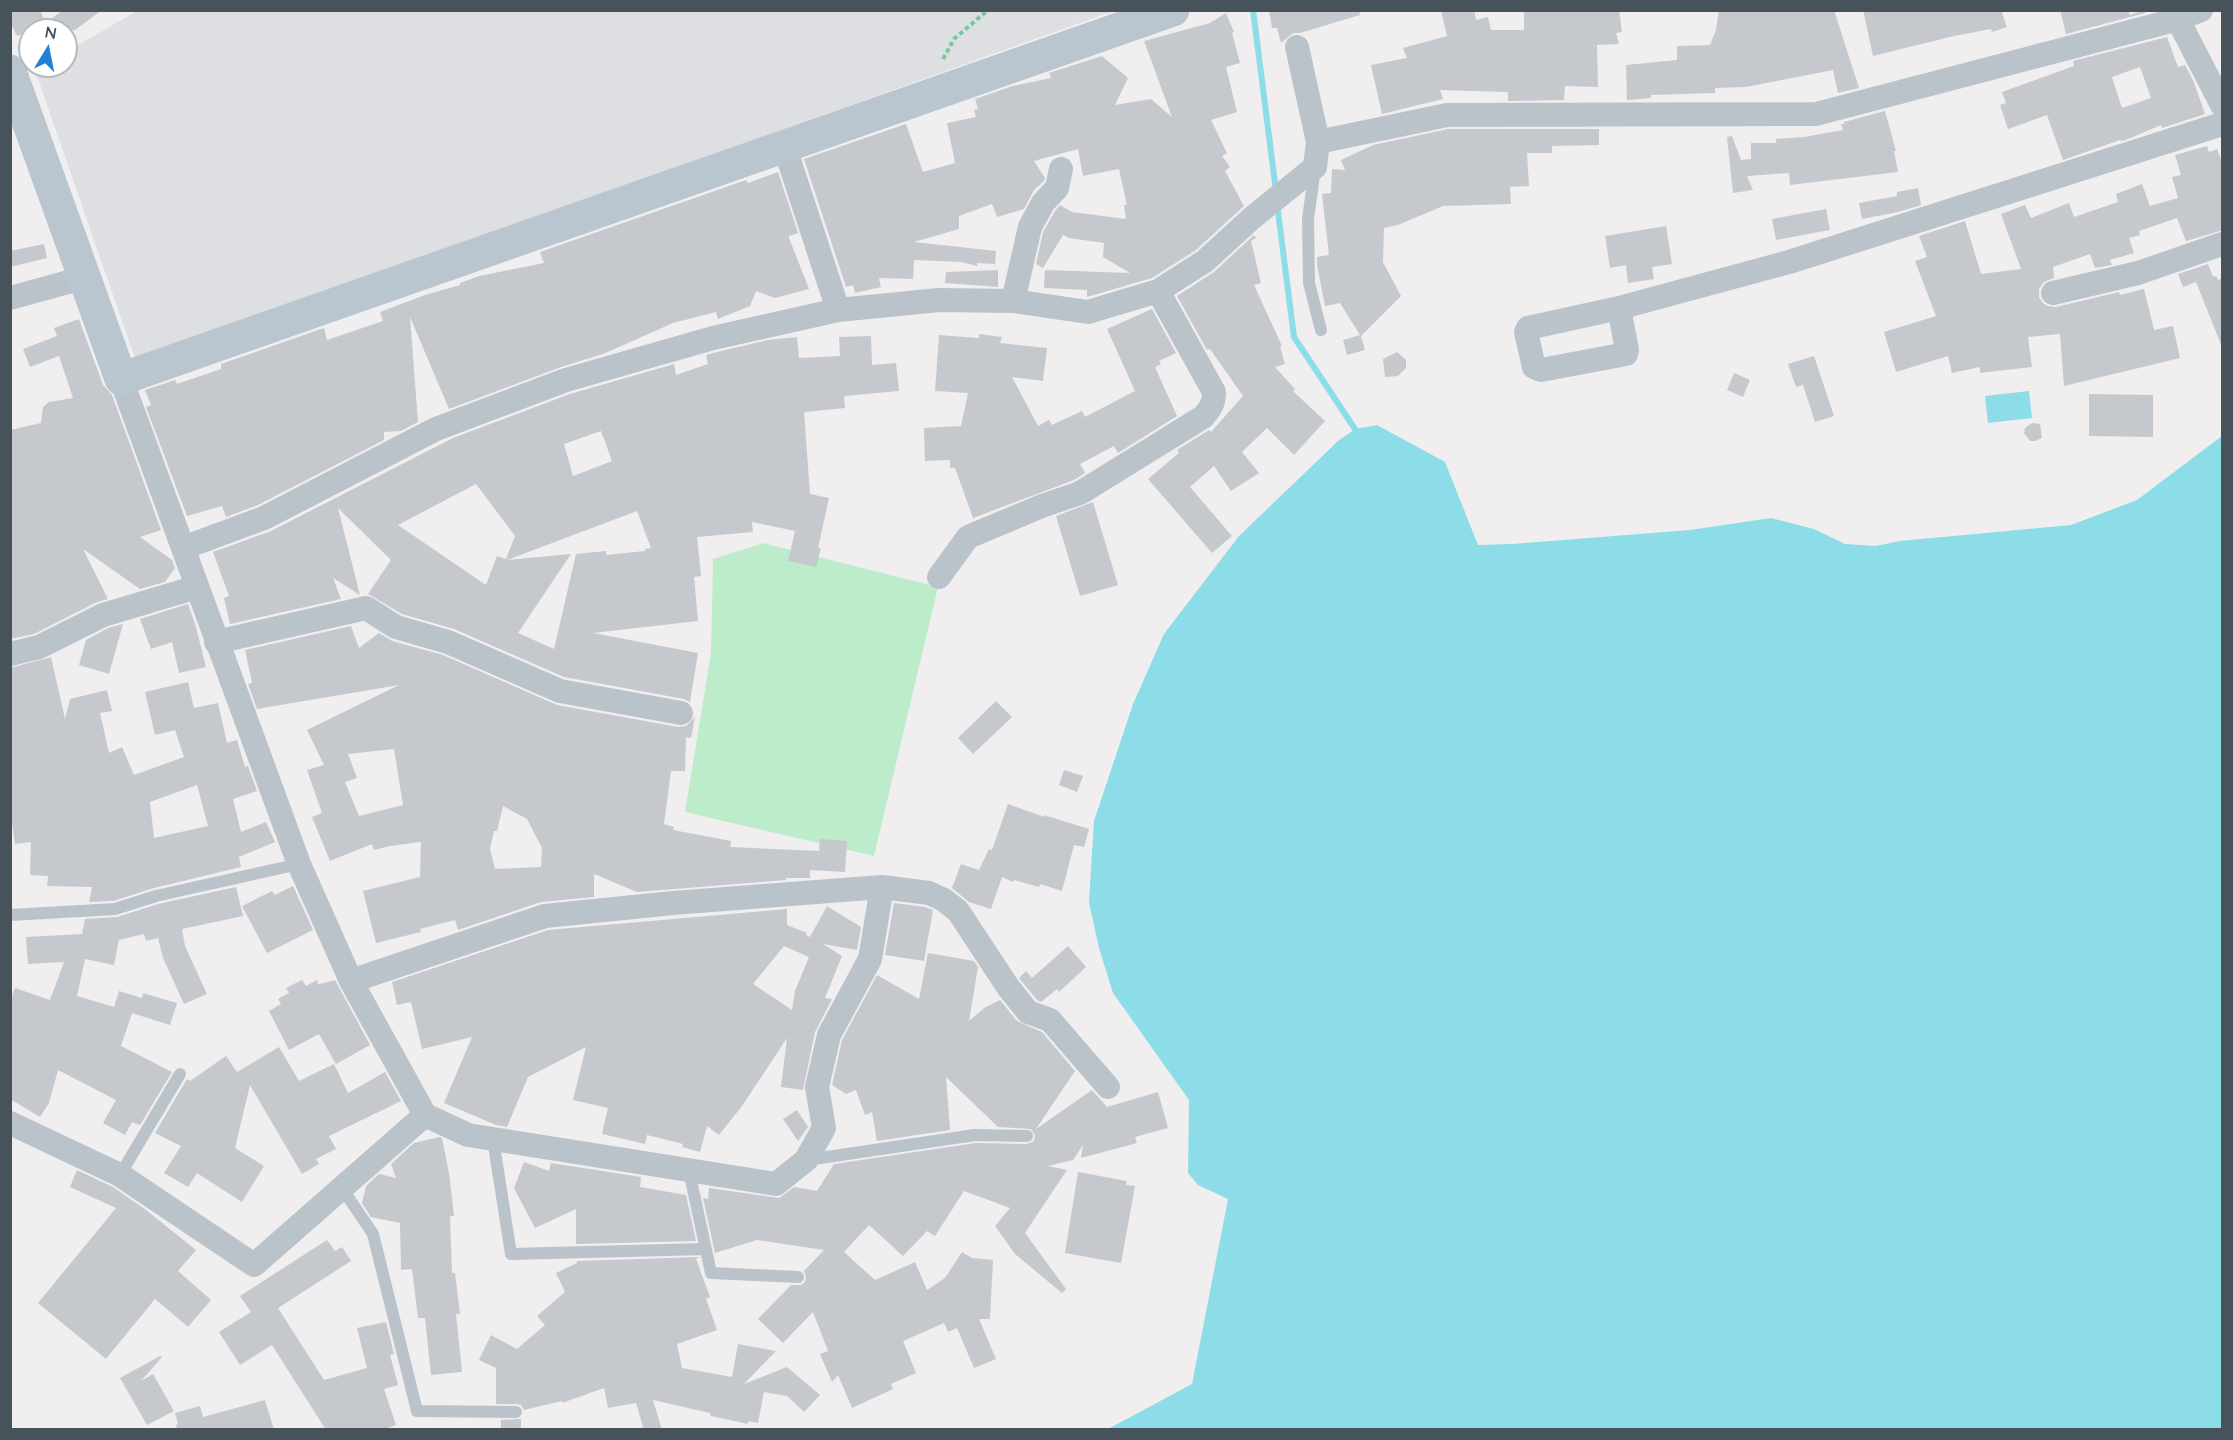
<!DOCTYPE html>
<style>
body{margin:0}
#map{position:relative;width:2233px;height:1440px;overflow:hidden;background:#f0eeee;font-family:Quicksand,sans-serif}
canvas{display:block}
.frame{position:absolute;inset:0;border:12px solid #47535a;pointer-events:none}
.north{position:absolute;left:18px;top:18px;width:60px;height:60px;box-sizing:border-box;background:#fff;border:2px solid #b5babd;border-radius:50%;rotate:10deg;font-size:16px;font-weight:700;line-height:24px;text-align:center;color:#47535a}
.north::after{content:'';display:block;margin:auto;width:21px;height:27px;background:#2181d7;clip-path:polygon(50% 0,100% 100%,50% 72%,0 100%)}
</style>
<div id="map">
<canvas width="2233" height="1440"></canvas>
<div class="frame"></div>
<div class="north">N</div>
</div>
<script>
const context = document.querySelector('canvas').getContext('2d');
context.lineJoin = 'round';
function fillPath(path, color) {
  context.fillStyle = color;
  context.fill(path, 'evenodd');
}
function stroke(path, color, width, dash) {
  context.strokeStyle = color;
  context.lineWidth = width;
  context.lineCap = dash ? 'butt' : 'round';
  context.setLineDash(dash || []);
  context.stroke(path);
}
const airport = new Path2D(`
 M137 11H1113L136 361 35 70 42 66H66V52Z`);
const green = new Path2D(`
 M763 543 938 587 874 856 685 812 711 653 713 559Z`);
const water = new Path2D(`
 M2029 391 2032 418 1988 423 1985 396Z
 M1377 425 1445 462 1478 545 1512 544 1690 530 1771 518 1814 529 1845 544 1876 546 1900 541 2071 525 2137 500 2222 436V1429H1108L1192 1384 1228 1199 1198 1185 1188 1173 1189 1100 1113 993 1099 948 1089 902 1094 821 1133 704 1164 634 1239 536 1338 441 1355 429Z`);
const stream = new Path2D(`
 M1253 10 1276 191
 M1277 204 1294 337 1355 429`);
const building = new Path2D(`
 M10 10H40L46 24 17 36 10 22Z
 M63 10H102L75 30H57L50 20Z
 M1269 10H1359L1360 15 1300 33H1293L1281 43 1277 28H1272Z
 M1441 10H1474L1476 20 1488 17 1491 30H1524V10H1619L1622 32 1616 33 1619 44 1597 45 1598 87 1565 86 1564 100 1508 101V92L1440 90 1443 99 1382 114 1371 65 1407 58 1403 48 1447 36Z
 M1719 10H1834L1859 88 1838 93 1833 70 1746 87 1715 88V93L1651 95V98L1627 100 1626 65 1677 60V46L1710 45 1716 30Z
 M1863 10H2001L2007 27 1992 32 1991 29 1954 36 1873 56Z
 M2060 10H2128L2130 15 2144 10 2145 13 2066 34Z
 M1226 13 1234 32 1232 33 1240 63 1226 67 1237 112 1211 120 1227 153 1222 156 1230 167 1225 171 1244 206 1196 250 1152 278 1087 297V290L1044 288 1045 270 1130 273 1103 257 1104 243 1069 238 1063 235 1043 268 1036 264 1043 232 1055 211 1060 205 1072 212 1126 219 1124 205H1127L1119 169 1083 176 1078 149 1034 161 1045 178 1044 181 1034 190 1024 209 997 217 992 204 959 216V229L914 242 996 251 995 264 977 263V266L961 262 914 260 913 279 879 278 881 287 855 293 853 285 846 287 804 159 906 124 923 172 955 163 947 123 976 117 974 110 978 109 975 99 1013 86 1051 78 1049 73 1102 56 1128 78 1115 105 1151 99 1172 117 1144 41 1210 23Z
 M2167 37 2178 67 2185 65 2193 80 2205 114 2162 128 2161 125 2123 141 2120 140 2063 160 2047 115 2008 129 2000 105 2006 103 2002 92 2074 66 2073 61ZM2140 67 2151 98 2122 108 2112 77Z
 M1885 111 1896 151H1894L1898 172 1790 185 1789 173 1747 176 1753 190 1733 193 1727 137 1732 136 1741 160 1751 159V143H1776V139L1804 137 1843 130 1841 124H1844V122Z
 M1448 129H1599V145L1552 146V153H1527L1529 186 1510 187 1511 204 1443 206 1398 225 1384 228 1383 262 1401 296 1361 336 1365 350 1347 355 1343 340 1360 335 1340 303 1325 306 1317 265V257L1329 255 1322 194 1331 193 1332 169 1345 170 1341 160 1373 145Z
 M2207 146 2209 152 2217 149 2223 165V230L2186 241 2177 218 2139 231 2140 235 2129 238 2134 253 2110 260 2112 265 2095 268 2090 254 2053 267 2054 278 2044 282 2039 289V297L2043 303 2048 306 2056 307 2119 292 2120 295 2144 289 2154 330 2173 326 2180 358 2064 386 2060 334 2028 337 2032 367 1980 373V367L1952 373 1948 356 1896 372 1884 332 1936 316 1915 261 1927 257 1919 236 1965 221 1981 274 2021 269 2001 214 2025 205 2031 218 2069 203 2074 217 2118 202 2116 194 2142 184 2150 206 2178 198 2172 177 2181 175 2175 155Z
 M778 172 798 233 789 236V238L809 289 775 298 756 291 750 306 718 319 716 312 673 323 603 354 561 367 449 409 410 317 418 422 401 431 384 432V440L258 505 226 517 222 506 187 516 146 407 151 405 145 390 175 380 177 384 221 369V364L324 328 327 340 383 321 380 312 425 295 460 285V283L479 276 544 263 540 252 746 180 748 183Z
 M1918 188 1921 205 1898 212 1862 219 1859 203 1897 196V192Z
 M1826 209 1830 230 1776 240 1772 219Z
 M1666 226 1672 264 1652 267 1654 279 1628 283 1626 265 1610 268 1605 236Z
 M1254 235 1256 238 1251 241 1261 283 1254 285 1282 346 1280 347 1285 364 1275 367 1295 389 1293 391 1325 421 1294 455 1267 428 1242 452 1259 473 1231 491 1214 466 1190 487 1232 536 1212 553 1148 479 1179 453 1177 450 1209 430 1211 432 1243 396 1210 349 1207 350 1177 296 1214 272Z
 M44 244 47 258 10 267V251Z
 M2208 264 2213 277 2216 276 2218 280 2223 278 2222 347 2196 282 2183 287 2178 274Z
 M998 270V287L945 283 946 272Z
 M1152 309 1176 353 1159 361 1161 364 1155 367 1177 416 1118 453 1114 446 1080 464 1085 473 1074 480 973 518 955 468H950V460L925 461 924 428 961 426 968 393 935 391 939 335 979 338V334L1002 337 1000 343 1047 348 1043 381 1012 377 1038 426 1049 420 1052 425 1082 411 1085 417 1135 391 1107 329Z
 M79 319 103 385 112 395 161 530 140 537 172 560 175 568 165 582 140 589 83 549 108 599 97 602 34 634 10 639V430L41 423 43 407 49 402 73 398 59 356 30 367 23 349 57 336 54 328Z
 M871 336 872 365 896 363 899 391 844 396 845 408 804 412 810 494 829 498 818 548H821L816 567 788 561 795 531 752 522 753 532 697 537 701 576 694 577 698 621 593 633 698 653 690 702 684 699 564 677 454 629 402 614 368 594 391 560 338 508 360 595 333 578 341 599 230 624 224 598 229 596 213 552 271 531 453 438 570 394 674 364 676 375 708 364 706 355 717 352 768 340 797 337 799 358 840 356 839 337ZM601 431 612 461 573 476 564 444ZM476 484 515 536 506 559 497 556 486 585 398 525ZM637 511 651 548 645 549V551L606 555V551L576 554 554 649 518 633 571 554 507 560Z
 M1397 352 1406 360V368L1398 376 1385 377 1383 359Z
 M1814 356 1834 416 1815 422 1803 385 1796 387 1788 364Z
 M1734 373 1750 380 1743 397 1727 390Z
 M2089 394 2153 395V437L2089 436Z
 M2032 423 2040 424 2042 438 2035 441H2030L2024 433 2025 428Z
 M1093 502 1118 585 1080 596 1056 516Z
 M188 604 196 627 206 667 179 673 172 642 151 649 140 619Z
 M123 624 109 674 79 665 86 640 108 628Z
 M351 626 359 648 379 633 392 641 443 655 557 705 678 727 686 726 695 717 691 738 686 737 685 771H671L664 824 674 827 673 830 731 841 730 847 819 851 820 839 847 841 845 872 810 870V878H786V880L637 892 594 874V897L541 902 458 930 455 920 420 929 421 932 376 943 363 891 420 877 421 842 390 846 374 850 372 844 330 861 312 817 322 813 307 770 324 765 307 730 399 685 257 709 248 684 252 683 245 650ZM394 749 403 805 359 816 345 782 357 778 348 754ZM503 806 527 819 542 848 541 867 495 869 490 849 494 831H497Z
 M51 657 65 719 70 699 107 690 112 711 100 713 109 753 122 747 134 775 184 757 175 730 155 735 145 692 188 682 194 708 218 703 227 743 237 740 245 767 248 766 257 791 233 799 241 832 266 822 275 842 239 857 241 867 154 888 113 901 89 902 92 887 47 886 48 876 30 875 31 842 15 844 10 809V668ZM197 785 208 826 154 838 150 802Z
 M996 701 1012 717 973 754 958 738Z
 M1064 770 1083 776 1077 792 1059 785Z
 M1008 804 1044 817V815L1089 829 1084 847 1074 845 1062 891 1040 884 1039 887 1014 880 1013 882 1002 877 991 909 969 902 952 888 961 864 979 870 989 849 992 850Z
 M293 886 313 930 267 953 242 906 272 891 275 895Z
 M236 887 243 916 182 929 185 946 207 994 184 1004 163 958 158 938 146 941 144 934 119 940 114 965 85 959 77 996 114 1007 119 991 142 998 143 993 177 1003 170 1025 132 1013 121 1046 172 1072 140 1125 132 1122 125 1135 103 1123 116 1100 58 1070 49 1103 40 1117 10 1099V1002L15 988 50 1000 64 962 28 964 26 937 82 934 85 919 117 917 158 904Z
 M894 903 925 907 933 910 924 961 885 955Z
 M827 906 861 927 857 950 823 944 842 956 825 998 832 999 831 1001 815 1032 803 1090 781 1087 787 1038 742 1106 719 1135 707 1126 700 1152 682 1147 683 1144 647 1135 645 1144 602 1134 608 1108 573 1100 586 1047 528 1077 507 1127 496 1125 444 1103 472 1037 422 1049 411 1002 397 1005 392 982 548 930 787 909V925L807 933 806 935 810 937ZM784 946 809 957 795 991 792 1010 753 984Z
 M1068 946 1086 967 1059 992 1057 989 1041 1002 1037 1000 1019 978 1026 971 1032 978Z
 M928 953 974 961 978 967 969 1021 984 1008 1000 1000 1017 1021 1042 1032 1075 1071 1036 1129 1092 1090 1107 1107 1158 1092 1168 1128 1135 1137 1137 1143 1081 1158 1083 1145 1073 1160 1048 1166 1067 1170 1025 1233 1066 1289 1062 1293 1015 1254 995 1226 1010 1208 964 1191 935 1236 927 1231 903 1256 869 1225 844 1252 875 1280 915 1262 927 1290 945 1278 962 1252 972 1258 993 1260 990 1319H979L996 1359 974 1368 957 1328 948 1332 944 1323 903 1341 916 1373 891 1384 893 1389 852 1408 838 1375 832 1382 820 1354 828 1351 813 1312 783 1343 758 1319 791 1285H801L805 1282 806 1277 804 1271 824 1250 757 1240 715 1253 703 1198 708 1199 709 1188 779 1198 794 1187 817 1191 834 1164 976 1143 1027 1144 1034 1141 1035 1136 1031 1129 998 1127 946 1077 950 1130 877 1141 872 1112 865 1115 856 1090 846 1094 832 1085 842 1040 877 975 919 999Z
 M302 980 306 986 317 980 318 984H320L335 980 370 1045 336 1064 319 1034 289 1050 269 1011 281 1004 278 999 289 993 286 988Z
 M279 1047 299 1081 334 1064 348 1093 385 1072 401 1101 329 1136 336 1149 316 1159 319 1164 302 1174 250 1085 235 1148 264 1166 242 1202 197 1173 188 1187 164 1173 181 1146 155 1133 187 1079 190 1081 226 1056 237 1072Z
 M797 1110 808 1127 798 1141 783 1119Z
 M439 1137 442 1138 449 1173 454 1216H450L452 1273H455L460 1314H456L462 1372 431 1375 425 1318H418L412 1269 401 1270 400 1223 371 1217 362 1203 366 1186 379 1174 396 1178 391 1164 414 1143Z
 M524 1162 549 1171 551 1163 641 1177 640 1187 686 1195 696 1241 576 1244V1209L535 1228 514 1188Z
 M77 1170 113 1187 146 1210 196 1250 178 1271 211 1300 188 1327 155 1299 106 1359 38 1303 116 1208 70 1187Z
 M1078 1172 1127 1181 1126 1185 1135 1186 1121 1263 1065 1253Z
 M327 1240 335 1251 342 1247 351 1261 278 1308 324 1380 367 1368 357 1328 386 1322 394 1354 390 1355 398 1385 384 1389 396 1425 382 1430H326L272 1345 240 1365 219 1332 251 1312 240 1296Z
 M699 1257 696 1259 710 1297 706 1299 717 1330 677 1344 682 1368 732 1377 738 1344 776 1351 744 1384 787 1367 820 1395 804 1412 787 1396 764 1392 758 1423 748 1421V1424L711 1416 710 1413 653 1400 662 1430H644L636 1403 608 1408 604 1388 562 1403V1401L524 1410 521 1405 517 1404H496V1368L479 1360 491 1335 517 1349 545 1325 537 1316 565 1292 556 1273 577 1263V1261Z
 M160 1356 162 1357 141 1381 153 1374 174 1411 147 1425 120 1378Z
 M265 1400 274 1430H177L176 1425 178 1424 175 1413 200 1406 203 1417Z
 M521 1419V1430H501V1420Z`);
const path = new Path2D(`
 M943 59 954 39 988 10`);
const lane = new Path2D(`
 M1315 168 1308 219 1309 283 1321 330
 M10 915 115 909 156 896 299 864
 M493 1139 511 1254 706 1249
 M807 1160 975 1135 1027 1136
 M689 1171 711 1273 798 1277
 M120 1175 180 1074
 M342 1188 373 1234 417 1411 516 1412`);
const street = new Path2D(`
 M2173 10 2222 105
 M1297 47 1318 142 1447 115 1816 114 2179 19 2201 10
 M785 148 838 310
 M2053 293 2138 273 2222 244
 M10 298 83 278
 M1013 301 1030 227 1043 203 1057 188 1061 169
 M1619 308 1789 262 2222 124
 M1619 308 1627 350 1626 354 1541 370 1534 367 1526 332 1528 328Z
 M121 379 299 864 351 981 425 1115 468 1135 776 1184 806 1160 824 1128 817 1087 829 1035 870 959 882 887 673 903 545 916 351 981
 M183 548 264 518 436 429 566 380 713 338 838 310 939 300 1013 301 1088 312 1158 291 1205 261 1252 218 1315 167 1318 142
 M939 577 968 537 1042 506 1080 493 1203 417C1211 408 1214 403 1214 392L1158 291
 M216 642 366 608 396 627 448 642 560 691 681 713
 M10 654 39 647 103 615 197 587
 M882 887 929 893 944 900 958 911 1008 987 1028 1012 1050 1020 1108 1087
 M10 1123 120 1175 254 1265 425 1115`);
const secondary = new Path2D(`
 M10 71 121 379 1173 10`);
fillPath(airport, '#dddfe2');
fillPath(green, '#bdeccb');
fillPath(water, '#8cdde7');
stroke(stream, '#8cdde7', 6);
fillPath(building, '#c5c9cd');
stroke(path, '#77c999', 4, [4.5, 3]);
stroke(lane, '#bac3ca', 12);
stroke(street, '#bac3ca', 24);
stroke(secondary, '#bac6cf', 33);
</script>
